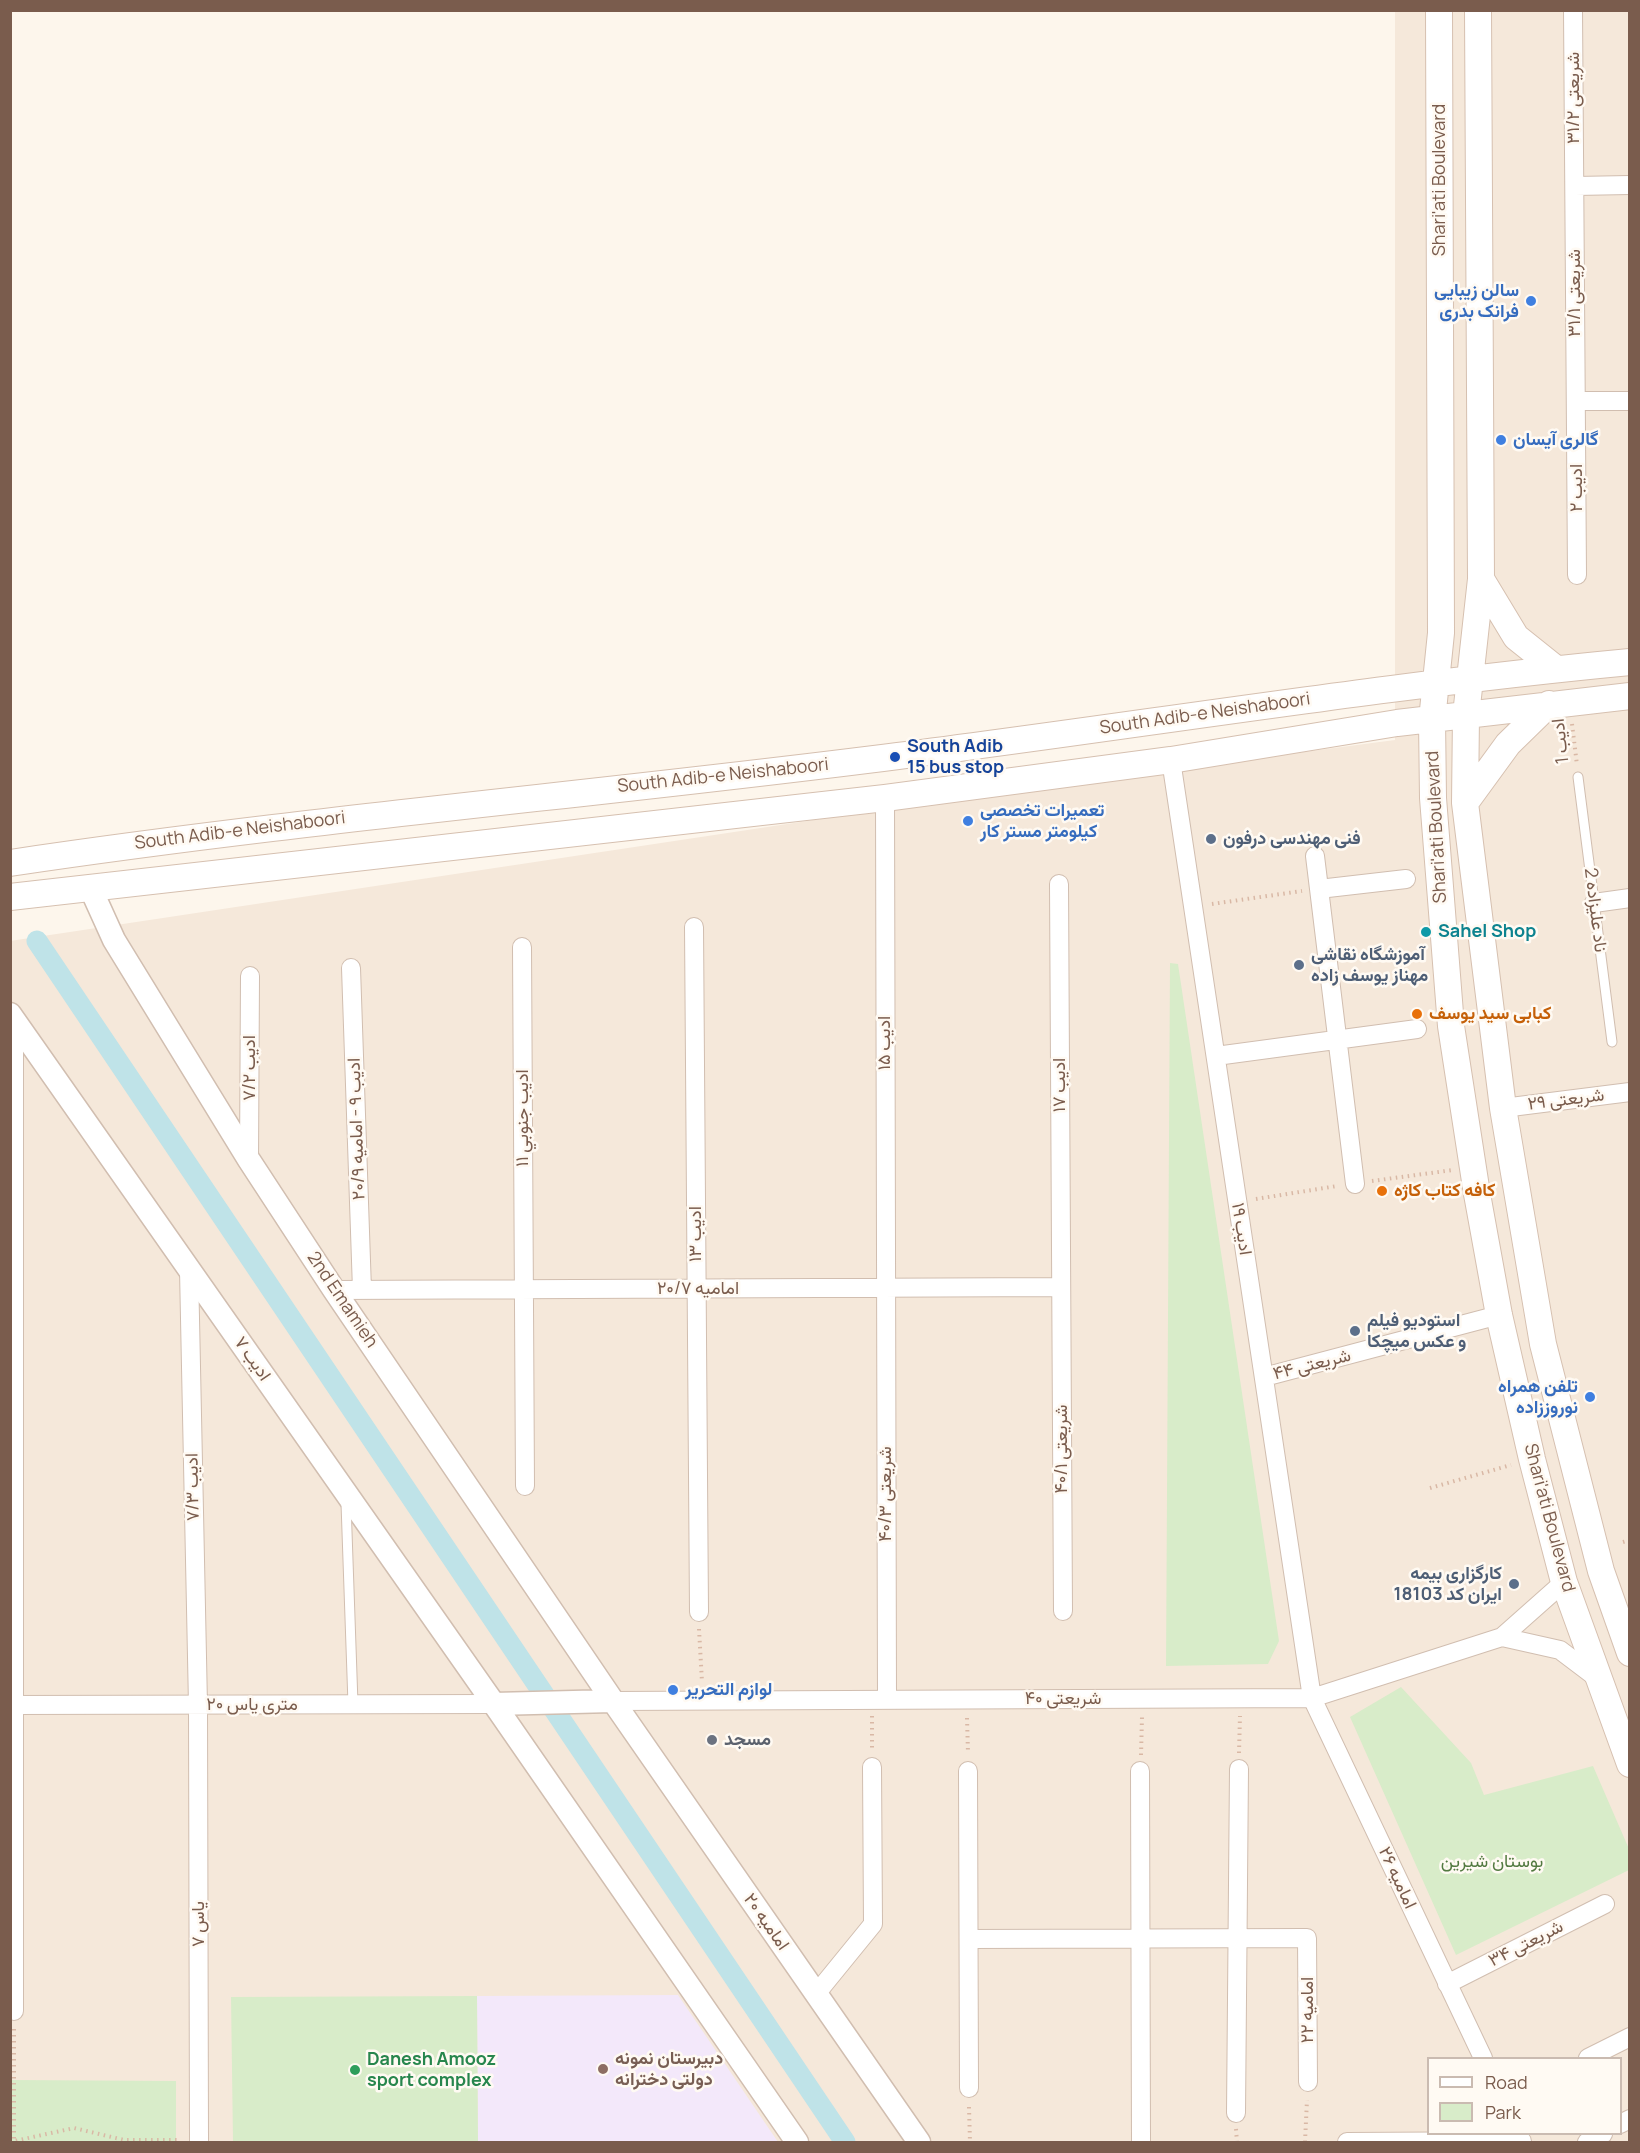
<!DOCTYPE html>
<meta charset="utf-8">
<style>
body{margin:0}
#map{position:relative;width:1640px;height:2153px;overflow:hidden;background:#fdf6ec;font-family:Manrope,sans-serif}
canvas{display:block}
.frame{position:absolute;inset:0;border:12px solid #7a5c4d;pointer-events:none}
.legend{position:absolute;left:1427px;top:2057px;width:195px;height:78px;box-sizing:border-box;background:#fffaf3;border:2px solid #cabbb1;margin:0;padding:8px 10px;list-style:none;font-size:18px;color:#7a5c4d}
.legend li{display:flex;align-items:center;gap:12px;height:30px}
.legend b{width:30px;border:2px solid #cabbb1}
</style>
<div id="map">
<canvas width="1640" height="2153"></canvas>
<div class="frame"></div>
<ul class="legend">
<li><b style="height:8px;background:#fff"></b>Road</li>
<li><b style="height:16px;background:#d8ecc9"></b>Park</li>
</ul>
</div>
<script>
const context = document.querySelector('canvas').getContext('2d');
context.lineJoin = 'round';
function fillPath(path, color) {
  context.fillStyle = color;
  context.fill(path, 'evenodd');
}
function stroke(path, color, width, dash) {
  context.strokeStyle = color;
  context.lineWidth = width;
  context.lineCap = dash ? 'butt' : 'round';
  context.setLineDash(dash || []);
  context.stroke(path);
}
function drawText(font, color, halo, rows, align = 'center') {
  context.font = font + ' Manrope,Vazirmatn,sans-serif';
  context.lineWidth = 5;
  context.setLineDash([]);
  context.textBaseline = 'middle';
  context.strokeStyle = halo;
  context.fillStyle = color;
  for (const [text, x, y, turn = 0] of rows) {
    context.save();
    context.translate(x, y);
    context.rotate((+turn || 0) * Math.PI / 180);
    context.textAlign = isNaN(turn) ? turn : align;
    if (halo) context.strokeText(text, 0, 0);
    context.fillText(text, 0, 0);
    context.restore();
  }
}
const residential = new Path2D(`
 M1395 11H1629V2142H11L10 941 1013 790 1395 740ZM1428 2058H1620V2134H1428Z`);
const education = new Path2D(`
 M678 1995 778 2142H478L477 1996Z`);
const green = new Path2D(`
 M1170 963 1178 964 1279 1641 1268 1664 1166 1666Z
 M1401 1687 1471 1763 1484 1795 1593 1766 1629 1849V1870L1456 1955 1350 1717Z
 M477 1996 478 2142H233L231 1997Z
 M11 2080 176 2081V2142H11Z`);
const canal = new Path2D(`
 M37 941 845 2142`);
const path = new Path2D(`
 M1572 724 1577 765
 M1212 904 1302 891
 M1372 1181 1453 1170
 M1256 1199 1337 1186
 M1430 1488 1511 1465
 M1623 1542 1630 1540
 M699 1629 702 1682
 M872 1716V1751
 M967 1718 968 1753
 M1239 1753 1240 1716
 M1141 1755 1142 1717
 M14 2029V2142
 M969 2107 970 2142
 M1236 2129 1237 2142
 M10 2142 74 2128 124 2140H181
 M1305 2142 1307 2100`);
const service = new Path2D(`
 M1578 777 1612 1042
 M346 1503 353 1704`);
const minor = new Path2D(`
 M1573 10 1577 575
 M1575 186 1630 185
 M1576 401H1630
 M1171 760 1312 1698 1483 2058
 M885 798 887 1700
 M1315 856 1355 1184
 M1059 884 1063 1611
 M1319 889 1406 879
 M1594 903 1630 898
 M694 927 699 1612
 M522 947 525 1486
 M351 968 362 1290
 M14 1020V2011
 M1216 1056 1417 1029
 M1503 1108 1630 1092
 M249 1160 250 976
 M189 1270 198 1705 199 2142
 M334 1290 1061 1287
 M1264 1377 1499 1315
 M1564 1582 1502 1637 1560 1650 1597 1678
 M613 1701 1312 1698 1502 1637
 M10 1705 494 1704
 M968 1771 969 2088
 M1140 1771 1141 2142
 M969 1939 1307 1938 1308 2082
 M1447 1984 1605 1904
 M816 1994 873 1924 872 1767
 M1588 2058 1630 2037
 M1236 2113 1239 1769
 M1620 2124 1630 2119
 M1347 2142 1522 2141
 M1587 2142 1603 2134`);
const tertiary = new Path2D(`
 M90 887 114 940 249 1160 334 1290 613 1701 919 2142
 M10 1014 494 1704 797 2142
 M494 1704 613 1701`);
const secondary = new Path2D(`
 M1439 10 1441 633 1432 720 1433 798 1451 1026 1477 1194 1499 1315 1532 1459 1564 1582 1630 1764
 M1478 10 1481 579 1466 715 1465 803 1503 1108 1543 1344 1601 1571 1630 1653
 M1481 579 1516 637 1556 669
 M1465 803 1508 744 1549 704
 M10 863C305 819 602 794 898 756 1142 725 1385 685 1630 662
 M10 897 885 798 1171 760 1397 723 1630 696`);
const markers = [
 [1531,301,6,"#3f7fe0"],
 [1501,440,6,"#3f7fe0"],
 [895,757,6,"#1a4fb4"],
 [968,821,6,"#3f7fe0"],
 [1211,839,6,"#5c6f8a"],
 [1426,932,6,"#0f9aa8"],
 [1299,965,6,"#5c6f8a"],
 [1417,1014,6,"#e8710a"],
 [1382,1191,6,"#e8710a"],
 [1355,1331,6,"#5c6f8a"],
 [1590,1397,6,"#3f7fe0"],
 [1514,1584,6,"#5c6f8a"],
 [673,1690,6,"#3f7fe0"],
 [712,1740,6,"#6b7280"],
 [603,2069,6,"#8d6e63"],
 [355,2070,6,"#2e9e5b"]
];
const streetNames = [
 ["شریعتی ۳۱/۲",1574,98,-90],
 ["Shari'ati Boulevard",1440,180,-90],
 ["شریعتی ۳۱/۱",1575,293,-90],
 ["ادیب ۲",1577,488,-90],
 ["South Adib-e Neishaboori",1205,714,-8],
 ["ادیب 1",1561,741,-96],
 ["South Adib-e Neishaboori",723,776,-6],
 ["Shari'ati Boulevard",1437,827,-93],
 ["South Adib-e Neishaboori",240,831,-7],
 ["ناد علیزاده 2",1595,910,83],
 ["ادیب ۱۵",885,1043,-90],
 ["ادیب ۷/۲",250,1068,-90],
 ["ادیب ۱۷",1060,1085,-90],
 ["شریعتی ۲۹",1566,1100,-7],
 ["ادیب جنوبي ١١",523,1118,-90],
 ["ادیب ۹ - امامیه ۲۰/۹",357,1129,-92],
 ["ادیب ۱۹",1241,1229,81],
 ["ادیب ۱۳",696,1234,-90],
 ["امامیه ۲۰/۷",698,1289],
 ["2nd Emamieh",342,1300,56],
 ["ادیب ۷",252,1359,55],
 ["شریعتی ۴۴",1312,1365,-14],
 ["شریعتی ۴۰/۱",1062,1449,-90],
 ["ادیب ۷/۳",193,1487,-91],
 ["شریعتی ۴۰/۳",886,1494,-90],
 ["Shari'ati Boulevard",1549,1518,75],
 ["شریعتی ۴۰",1063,1699],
 ["۲۰ متری یاس",252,1705],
 ["امامیه ۲۶",1397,1878,65],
 ["امامیه ۲۰",766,1922,55],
 ["یاس ۷",199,1924,-90],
 ["شریعتی ۳۴",1526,1944,-27],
 ["امامیه ۲۲",1308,2010,-90]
];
const shopNames = [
 ["سالن زیبایی",1519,291,"right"],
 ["فرانک بدری",1519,312,"right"],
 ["گالری آيسان",1513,440],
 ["تعمیرات تخصصی",980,811],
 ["کیلومتر مستر کار",980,832],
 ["تلفن همراه",1578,1387,"right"],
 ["نوروززاده",1578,1408,"right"],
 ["لوازم التحریر",685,1690]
];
const transitNames = [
 ["South Adib",907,747],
 ["15 bus stop",907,768]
];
const serviceNames = [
 ["فنی مهندسی درفون",1223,839],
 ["آموزشگاه نقاشی",1311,955],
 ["مهناز یوسف زاده",1311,976],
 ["استودیو فیلم",1367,1321],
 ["و عکس میچکا",1367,1342],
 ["کارگزاری بیمه",1502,1574,"right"],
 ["ایران کد 18103",1502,1595,"right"]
];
const cultureNames = [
 ["Sahel Shop",1438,932]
];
const foodNames = [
 ["کبابی سید یوسف",1429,1014],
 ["کافه کتاب کاژه",1394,1191]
];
const worshipNames = [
 ["مسجد",724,1740]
];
const parkNames = [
 ["بوستان شیرین",1492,1862]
];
const educationNames = [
 ["دبیرستان نمونه",615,2059],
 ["دولتی دخترانه",615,2080]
];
const leisureNames = [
 ["Danesh Amooz",367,2060],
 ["sport complex",367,2081]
];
fillPath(residential, '#f5e8da');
fillPath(education, '#f3e8fa');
fillPath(green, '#d8ecc9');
stroke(canal, '#bfe3e8', 21);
stroke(service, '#d1beb0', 11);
stroke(minor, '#d1beb0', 20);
stroke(tertiary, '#d1beb0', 25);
stroke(secondary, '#d6c0b0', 28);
stroke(path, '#d9b8a5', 4, [1.5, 4.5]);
stroke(service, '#fff', 9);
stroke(minor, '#fff', 18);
stroke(tertiary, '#fff', 22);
stroke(secondary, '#fff', 26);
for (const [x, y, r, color] of markers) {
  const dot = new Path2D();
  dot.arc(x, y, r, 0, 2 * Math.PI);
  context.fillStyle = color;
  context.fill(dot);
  stroke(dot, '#fffaf3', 2);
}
drawText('18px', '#7a5c4d', '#fffaf3', streetNames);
drawText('bold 18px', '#366cbe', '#fffaf3', shopNames, 'left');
drawText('bold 18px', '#164399', '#fffaf3', transitNames, 'left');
drawText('bold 18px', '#4e5e75', '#fffaf3', serviceNames, 'left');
drawText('bold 18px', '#0d838f', '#fffaf3', cultureNames, 'left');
drawText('bold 18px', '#c56008', '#fffaf3', foodNames, 'left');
drawText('bold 18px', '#5b616d', '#fffaf3', worshipNames, 'left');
drawText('18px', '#537a41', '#fffaf3', parkNames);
drawText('bold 18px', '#785e54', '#fffaf3', educationNames, 'left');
drawText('bold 18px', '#27864d', '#fffaf3', leisureNames, 'left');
</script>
